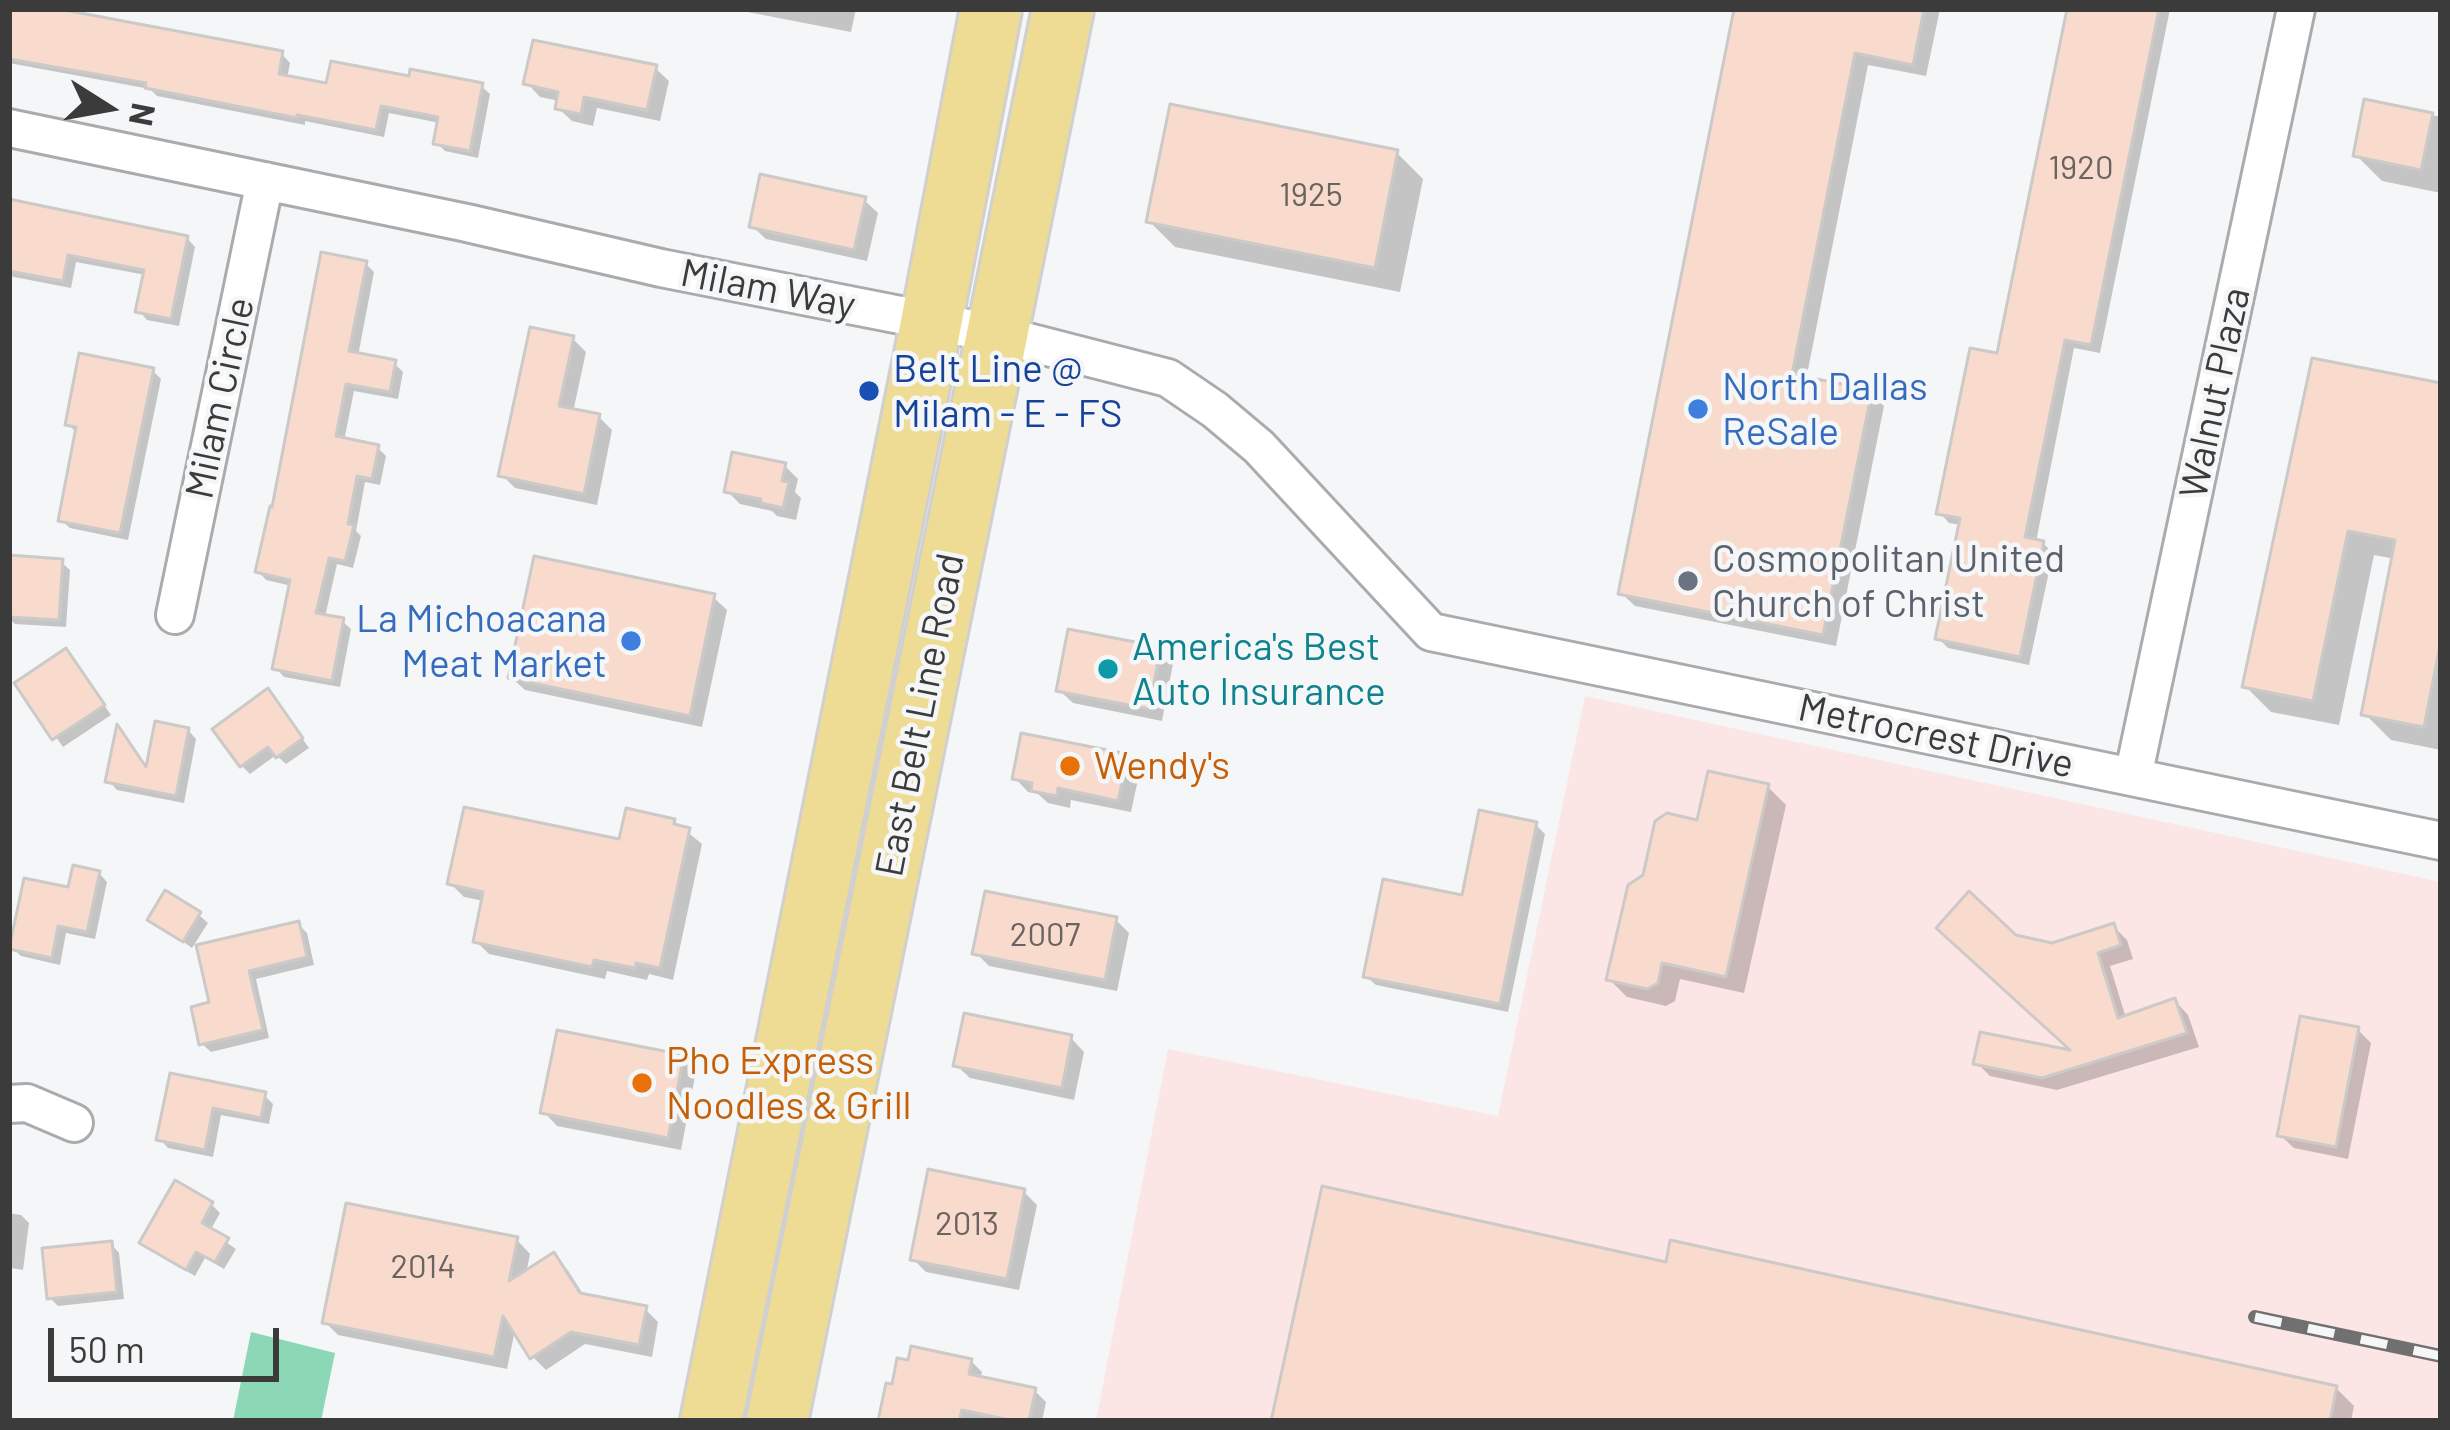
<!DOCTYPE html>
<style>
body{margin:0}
#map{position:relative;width:2450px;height:1430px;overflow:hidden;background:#f5f6f7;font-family:Barlow,sans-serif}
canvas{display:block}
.frame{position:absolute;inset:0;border:12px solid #3b3b3c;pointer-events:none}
.north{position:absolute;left:48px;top:48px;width:120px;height:120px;-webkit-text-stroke:9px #f5f6f7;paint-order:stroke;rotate:101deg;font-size:33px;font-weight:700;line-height:48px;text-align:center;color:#3b3b3c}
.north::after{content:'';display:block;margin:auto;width:42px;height:54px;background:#3b3b3c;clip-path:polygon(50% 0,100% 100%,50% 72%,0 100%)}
.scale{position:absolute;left:48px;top:1328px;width:231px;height:54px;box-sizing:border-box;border:6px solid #3b3b3c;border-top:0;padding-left:15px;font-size:36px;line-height:42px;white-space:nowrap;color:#3b3b3c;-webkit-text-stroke:9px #f5f6f7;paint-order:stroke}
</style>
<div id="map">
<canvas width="2450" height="1430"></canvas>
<div class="frame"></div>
<div class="north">N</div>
<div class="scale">50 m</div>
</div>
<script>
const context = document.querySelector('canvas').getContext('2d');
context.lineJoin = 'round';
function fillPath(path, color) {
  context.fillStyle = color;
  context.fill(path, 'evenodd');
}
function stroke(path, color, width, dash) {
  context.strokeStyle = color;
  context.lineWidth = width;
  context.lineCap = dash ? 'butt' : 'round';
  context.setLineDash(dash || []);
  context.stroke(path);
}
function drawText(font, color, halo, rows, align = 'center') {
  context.font = font + ' Barlow,sans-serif';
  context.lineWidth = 9;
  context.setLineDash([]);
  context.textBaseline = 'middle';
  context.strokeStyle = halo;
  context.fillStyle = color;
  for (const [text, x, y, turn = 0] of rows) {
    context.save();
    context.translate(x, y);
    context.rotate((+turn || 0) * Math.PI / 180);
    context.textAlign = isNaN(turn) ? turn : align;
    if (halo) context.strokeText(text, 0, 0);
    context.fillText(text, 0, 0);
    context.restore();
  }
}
const industrial = new Path2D(`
 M1585 696 2441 882V1421H1096L1168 1049 1498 1116Z`);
const green = new Path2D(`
 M251 1332 335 1353 321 1421H233Z`);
const shadow = new Path2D(`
 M9 9H44L282 54 290 63 287 79 329 87 411 79 481 86 490 94 478 158 445 151 437 143 440 123 389 113 384 137 305 121V125L157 96 150 89 9 63Z
 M732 9H856L851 32Z
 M1737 9H1940L1926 76 1868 65 1806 380 1870 393 1884 406 1836 646 1635 606 1621 593Z
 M2070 9H2170L2100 353 2074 348 2036 542 2043 543 2053 553 2029 665 1948 648 1938 638 1962 525 1949 523 1940 513 1999 357Z
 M655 68 669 81 660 121 597 108 593 126 572 121 558 108 560 101 540 97 527 83Z
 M2367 102 2441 117V193L2382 181 2356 155Z
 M1397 153 1423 179 1400 292 1175 247 1149 221Z
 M864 200 878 213 867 261 766 239 752 226Z
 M9 202 187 238 195 247 179 326 147 320 139 311 146 275 76 262 71 288 9 276Z
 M366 264 374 272 358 356 394 363 403 372 398 399 354 391 344 441 377 447 386 456 380 485 365 482 356 531 361 536 353 568 337 564 325 617 342 621 351 629 340 687 284 677 276 668 292 586 266 580 258 571Z
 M572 338 586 352 573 412 599 417 612 430 597 505 515 488 502 475Z
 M152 370 161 379 128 540 70 528 61 520 78 434 68 424Z
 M2441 385V750L2391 740 2365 714 2395 559 2374 555 2339 725 2271 712 2245 686Z
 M784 465 798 479 795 492 801 498 796 520 777 516 772 511 740 504 727 491Z
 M61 562 70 570 66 627 15 624 9 618V577Z
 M713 597 727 610 702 727 525 690 511 677Z
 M1159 650 1173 664 1162 721 1073 703 1059 690Z
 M74 661 111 715 63 747 19 684Z
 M276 701 309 748 286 764 276 755 250 774 242 766Z
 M188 730 196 739 184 803 117 790 109 781 148 771Z
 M1127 756 1140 770 1131 812 1071 800 1070 808 1048 803 1038 794 1028 792 1015 778Z
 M1768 787 1786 805 1744 993 1680 979 1675 1001 1666 1006 1627 997 1609 979 1646 877 1699 824Z
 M674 821 702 844 673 980 649 974 647 980 607 971 605 979 489 954 476 941 484 901 464 897 450 883 622 843Z
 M1536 825 1545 834 1508 1012 1376 985 1366 976 1464 899Z
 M99 873 107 882 95 939 66 933 60 965 21 956 12 948 70 891Z
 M199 915 208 923 192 948 151 919Z
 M1116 920 1129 933 1117 991 989 966 976 953Z
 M299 925 307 933 314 965 256 979 269 1038 211 1052 202 1044 213 1005Z
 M2113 926 2127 940 2133 959 2110 966 2126 1018 2175 1001 2188 1015 2199 1047 2057 1090 1990 1076 1977 1063 2078 1055 2015 937 2052 946Z
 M2358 1030 2371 1043 2348 1159 2294 1148 2280 1135Z
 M1071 1038 1084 1052 1074 1100 970 1078 956 1065Z
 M682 1058 696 1071 681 1150 557 1126 544 1112Z
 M172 1077 264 1095 273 1104 269 1124 221 1115 213 1157 168 1148 160 1139Z
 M1023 1191 1037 1205 1019 1290 926 1272 913 1259Z
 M211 1204 220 1213 210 1231 236 1249 224 1269 205 1258 195 1276 152 1251 143 1243Z
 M9 1213 21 1215 29 1223 23 1270 11 1268 9 1277Z
 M517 1240 530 1254 526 1274 553 1256 567 1269 585 1297 645 1309 658 1322 652 1357 585 1344 546 1370 533 1357 515 1330 507 1369 338 1335 325 1322Z
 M111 1244 119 1253 124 1299 58 1306 50 1298Z
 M1668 1265 2336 1388 2354 1406 2351 1421H1274Z
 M971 1361 982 1372 980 1379 1035 1391 1046 1402 1042 1421H884Z`);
const building = new Path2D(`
 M9 9H59L283 51 279 74 326 83 331 61 409 76 410 69 483 83 470 151 433 144 438 117 381 106 376 130 297 115V118L145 88 146 83 9 59Z
 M1734 9H1924L1913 65 1855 53 1792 374 1872 390 1823 635 1618 594Z
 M2067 9H2159L2091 345 2065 340 2025 537 2044 541 2020 657 1935 639 1960 518 1936 514 1970 348 1997 353Z
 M533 40 657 65 647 110 584 97 581 114 555 109 558 92 523 84Z
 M2364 99 2433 113 2421 170 2353 156Z
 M1170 104 1398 150 1375 268 1146 222Z
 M760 174 866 197 854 250 749 227Z
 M9 199 188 236 171 319 135 312 144 270 68 255 63 281 9 271Z
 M321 252 367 261 349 351 396 360 390 392 346 384 336 436 379 445 372 479 357 476 348 524 354 525 345 561 329 558 316 613 344 618 332 681 272 669 290 580 255 572 270 506 272 507Z
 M530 327 574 336 559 406 600 414 584 494 498 476Z
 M79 353 154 368 120 533 58 521 76 427 65 425Z
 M2312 358 2441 383V640L2424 727 2361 715 2395 540 2348 531 2313 701 2242 687Z
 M732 452 786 463 782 481 789 482 783 508 761 503V499L724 492Z
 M9 555 63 559 59 620 9 617Z
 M534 556 715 594 690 716 508 678Z
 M1068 629 1161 647 1149 709 1056 691Z
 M66 648 105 705 52 740 14 683Z
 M268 688 303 738 276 758 268 747 240 767 212 729Z
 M155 721 189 728 176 796 105 782 117 724 146 767Z
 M1021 733 1128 754 1118 801 1058 788 1057 796 1031 791 1032 783 1012 779Z
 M1708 771 1769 784 1726 977 1662 963 1658 983 1647 989 1606 980 1628 885 1643 875 1655 821 1667 813 1697 820Z
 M464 807 619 839 626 808 675 819 674 824 690 828 660 968 636 963 635 968 594 960 592 967 473 942 483 892 447 884Z
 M1479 810 1537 822 1500 1004 1363 977 1383 879 1462 895Z
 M73 865 100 871 87 932 58 926 52 958 9 949 24 878 68 887Z
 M165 890 201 912 183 942 147 920Z
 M985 891 1117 917 1105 980 972 954Z
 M1969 891 2016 935 2052 943 2114 923 2121 945 2098 953 2118 1018 2175 998 2187 1033 2042 1078 1973 1064 1980 1032 2070 1050 1936 928Z
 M299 921 307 957 249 971 263 1030 199 1045 191 1007 209 1002 196 945Z
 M964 1013 1072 1035 1062 1088 953 1066Z
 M2300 1016 2359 1027 2336 1147 2277 1136Z
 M557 1030 684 1055 668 1138 540 1113Z
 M170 1073 266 1092 261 1118 213 1108 205 1150 156 1140Z
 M928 1169 1025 1189 1007 1279 910 1260Z
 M175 1180 213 1202 202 1223 229 1238 215 1262 196 1252 186 1270 139 1243Z
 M1322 1186 1666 1262 1670 1240 2337 1386 2330 1421H1271Z
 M346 1203 518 1237 509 1281 554 1252 580 1293 647 1306 639 1345 571 1332 530 1359 503 1316 494 1357 322 1323Z
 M112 1241 117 1292 47 1299 42 1248Z
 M911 1346 972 1359 969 1374 1036 1388 1029 1421H1014L962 1410 959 1421H878L886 1383 892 1384 897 1358 908 1360Z`);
const minor = new Path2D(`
 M9 128 467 223 661 268 997 334 1168 378 1215 410 1259 447 1431 632 2441 841
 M175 615 265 181
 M2133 777 2296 9
 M9 1104 27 1103 74 1123`);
const primary = new Path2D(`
 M711 1421 924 360 991 9
 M777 1421 1063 9`);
const rail = new Path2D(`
 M2255 1317 2441 1356`);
const markers = [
 [869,391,12,"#1a4fb4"],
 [1698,409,12,"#3f7fe0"],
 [1688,581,12,"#6b7280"],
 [631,641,12,"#3f7fe0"],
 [1108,669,12,"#0f9aa8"],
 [1070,766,12,"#e8710a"],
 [642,1083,12,"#e8710a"]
];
const numberNames = [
 ["1920",2081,168],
 ["1925",1311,195],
 ["2007",1045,935],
 ["2013",967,1224],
 ["2014",423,1267]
];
const streetNames = [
 ["Milam Way",768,289,11],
 ["Walnut Plaza",2215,393,-78],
 ["Milam Circle",220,398,-78],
 ["East Belt Line Road",920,715,-79],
 ["Metrocrest Drive",1936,736,12]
];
const transitNames = [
 ["Belt Line @",893,369],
 ["Milam - E - FS",893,414]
];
const shopNames = [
 ["North Dallas",1722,387],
 ["ReSale",1722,432],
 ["La Michoacana",607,619,"right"],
 ["Meat Market",607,664,"right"]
];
const worshipNames = [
 ["Cosmopolitan United",1712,559],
 ["Church of Christ",1712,604]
];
const cultureNames = [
 ["America's Best",1132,647],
 ["Auto Insurance",1132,692]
];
const foodNames = [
 ["Wendy's",1094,766],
 ["Pho Express",666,1061],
 ["Noodles & Grill",666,1106]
];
fillPath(industrial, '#fce6e5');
fillPath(green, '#8cd7b6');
fillPath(shadow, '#0003');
fillPath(building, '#f8dbcd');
stroke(building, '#cbcac9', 3);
stroke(minor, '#aaabac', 42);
stroke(primary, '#d0d0d0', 66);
stroke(minor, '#fff', 36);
stroke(primary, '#eedc94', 60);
stroke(rail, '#707071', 14);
stroke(rail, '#f5f6f7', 9, [27]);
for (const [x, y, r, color] of markers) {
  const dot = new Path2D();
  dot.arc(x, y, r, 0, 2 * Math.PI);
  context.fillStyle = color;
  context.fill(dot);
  stroke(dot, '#f5f6f7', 4.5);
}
drawText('33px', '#6a6360', null, numberNames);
drawText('39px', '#3b3b3c', '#f5f6f7', streetNames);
drawText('39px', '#164399', '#f5f6f7', transitNames, 'left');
drawText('39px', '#366cbe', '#f5f6f7', shopNames, 'left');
drawText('39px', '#5b616d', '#f5f6f7', worshipNames, 'left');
drawText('39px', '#0d838f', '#f5f6f7', cultureNames, 'left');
drawText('39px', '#c56008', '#f5f6f7', foodNames, 'left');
</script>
